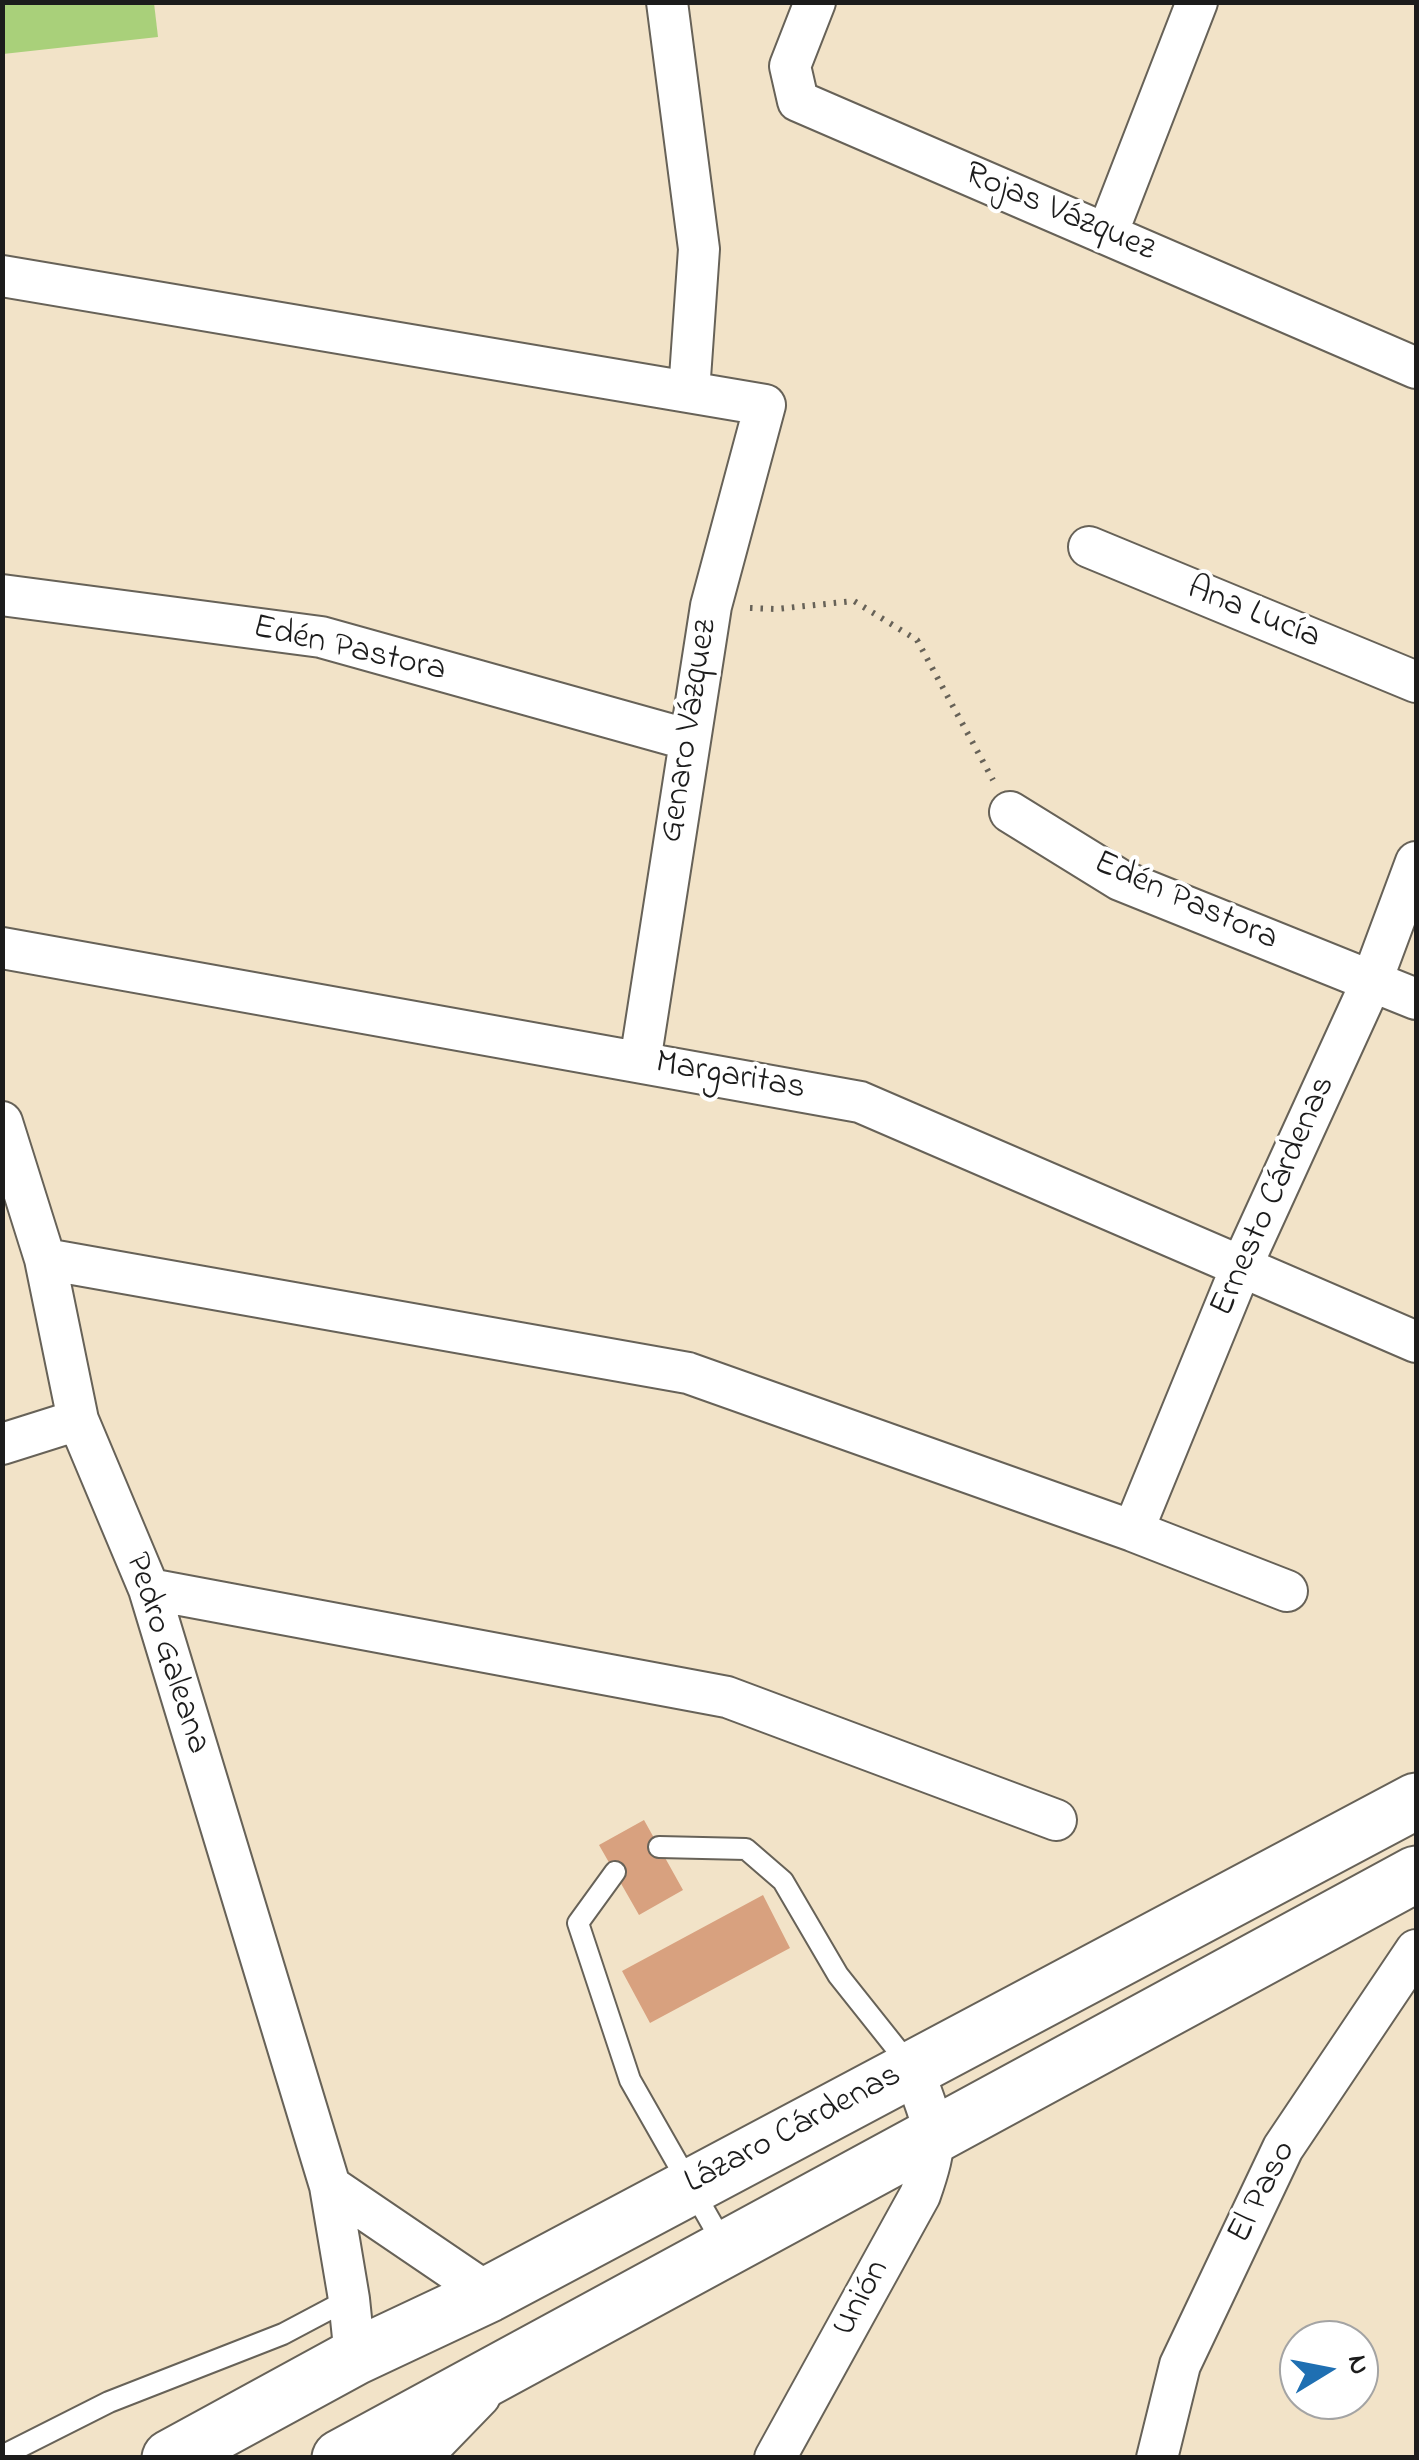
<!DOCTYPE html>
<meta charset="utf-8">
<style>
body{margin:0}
#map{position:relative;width:1419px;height:2460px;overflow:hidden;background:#f2e3c8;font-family:"Indie Flower",sans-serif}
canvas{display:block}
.frame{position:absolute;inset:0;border:5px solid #1c1c1c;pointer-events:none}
.north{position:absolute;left:1279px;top:2320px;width:100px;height:100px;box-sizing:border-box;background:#fff;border:2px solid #a4a4a4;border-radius:50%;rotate:80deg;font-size:28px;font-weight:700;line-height:40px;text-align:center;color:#1c1c1c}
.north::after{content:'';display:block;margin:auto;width:35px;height:45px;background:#1f6fb2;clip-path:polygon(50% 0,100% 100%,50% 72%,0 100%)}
</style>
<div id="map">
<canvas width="1419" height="2460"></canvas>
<div class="frame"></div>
<div class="north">N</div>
</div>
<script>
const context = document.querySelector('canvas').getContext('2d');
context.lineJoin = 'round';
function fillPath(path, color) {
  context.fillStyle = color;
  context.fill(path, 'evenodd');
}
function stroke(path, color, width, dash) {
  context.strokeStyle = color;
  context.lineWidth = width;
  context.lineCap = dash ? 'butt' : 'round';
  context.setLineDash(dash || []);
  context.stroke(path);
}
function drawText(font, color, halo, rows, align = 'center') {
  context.font = font + ' "Indie Flower",sans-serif';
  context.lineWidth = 8;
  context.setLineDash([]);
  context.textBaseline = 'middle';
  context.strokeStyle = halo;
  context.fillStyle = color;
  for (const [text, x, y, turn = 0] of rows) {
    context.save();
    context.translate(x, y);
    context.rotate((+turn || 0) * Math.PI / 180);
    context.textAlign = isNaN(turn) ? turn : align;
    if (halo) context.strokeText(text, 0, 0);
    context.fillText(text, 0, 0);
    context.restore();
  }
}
const green = new Path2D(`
 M2 3H154L158 37 3 54Z`);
const building = new Path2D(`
 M644 1820 683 1890 639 1915 599 1845Z
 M763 1895 790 1948 650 2023 622 1971Z`);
const path = new Path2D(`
 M750 608 776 609 854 601 917 640 993 780`);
const lane = new Path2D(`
 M659 1847 746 1849 783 1881 838 1975 912 2068
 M615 1872 578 1923 630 2080 724 2245
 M2 2456 109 2402 283 2334 349 2299`);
const street = new Path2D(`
 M667 2 699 249 689 392
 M815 2 790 66 798 101 1416 368
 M1107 234 1197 2
 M2 276 765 405 711 606 640 1062
 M1089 547 1416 682
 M2 595 321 637 690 740
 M1010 812 1120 880 1416 999
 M2 948 860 1102 1416 1342
 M2 1122 45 1259 78 1420 149 1589 330 2186 349 2299 355 2357
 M45 1259 688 1373 1133 1531 1287 1591
 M2 1444 78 1420
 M1133 1531 1242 1265 1371 983 1416 862
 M149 1589 727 1697 1056 1820
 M330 2186 489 2294
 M420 2458 480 2396
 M775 2458 920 2195C942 2132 934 2130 913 2069
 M1157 2458 1180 2365 1283 2148 1416 1950`);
const secondary = new Path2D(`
 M170 2458 355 2357 489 2294 1416 1801
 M340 2458 1416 1874`);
const streetNames = [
 ["Rojas Vázquez",1059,214,23],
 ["Ana Lucía",1253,615,22],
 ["Edén Pastora",349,651,13],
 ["Genaro Vázquez",691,731,-81],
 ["Edén Pastora",1185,903,24],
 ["Margaritas",730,1078,10],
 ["Ernesto Cárdenas",1275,1197,-66],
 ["Pedro Galeana",165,1654,72],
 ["Lázaro Cárdenas",794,2131,-28],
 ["El Paso",1264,2193,-63],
 ["Unión",863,2299,-61]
];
fillPath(green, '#a9d07a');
fillPath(building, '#d8a17f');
stroke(lane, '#676258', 24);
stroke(street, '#676258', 44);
stroke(secondary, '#676258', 59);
stroke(path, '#676258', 6, [2.5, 8]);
stroke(lane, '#fff', 20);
stroke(street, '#fff', 40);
stroke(secondary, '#fff', 55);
drawText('35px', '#1c1c1c', '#fff', streetNames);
</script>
